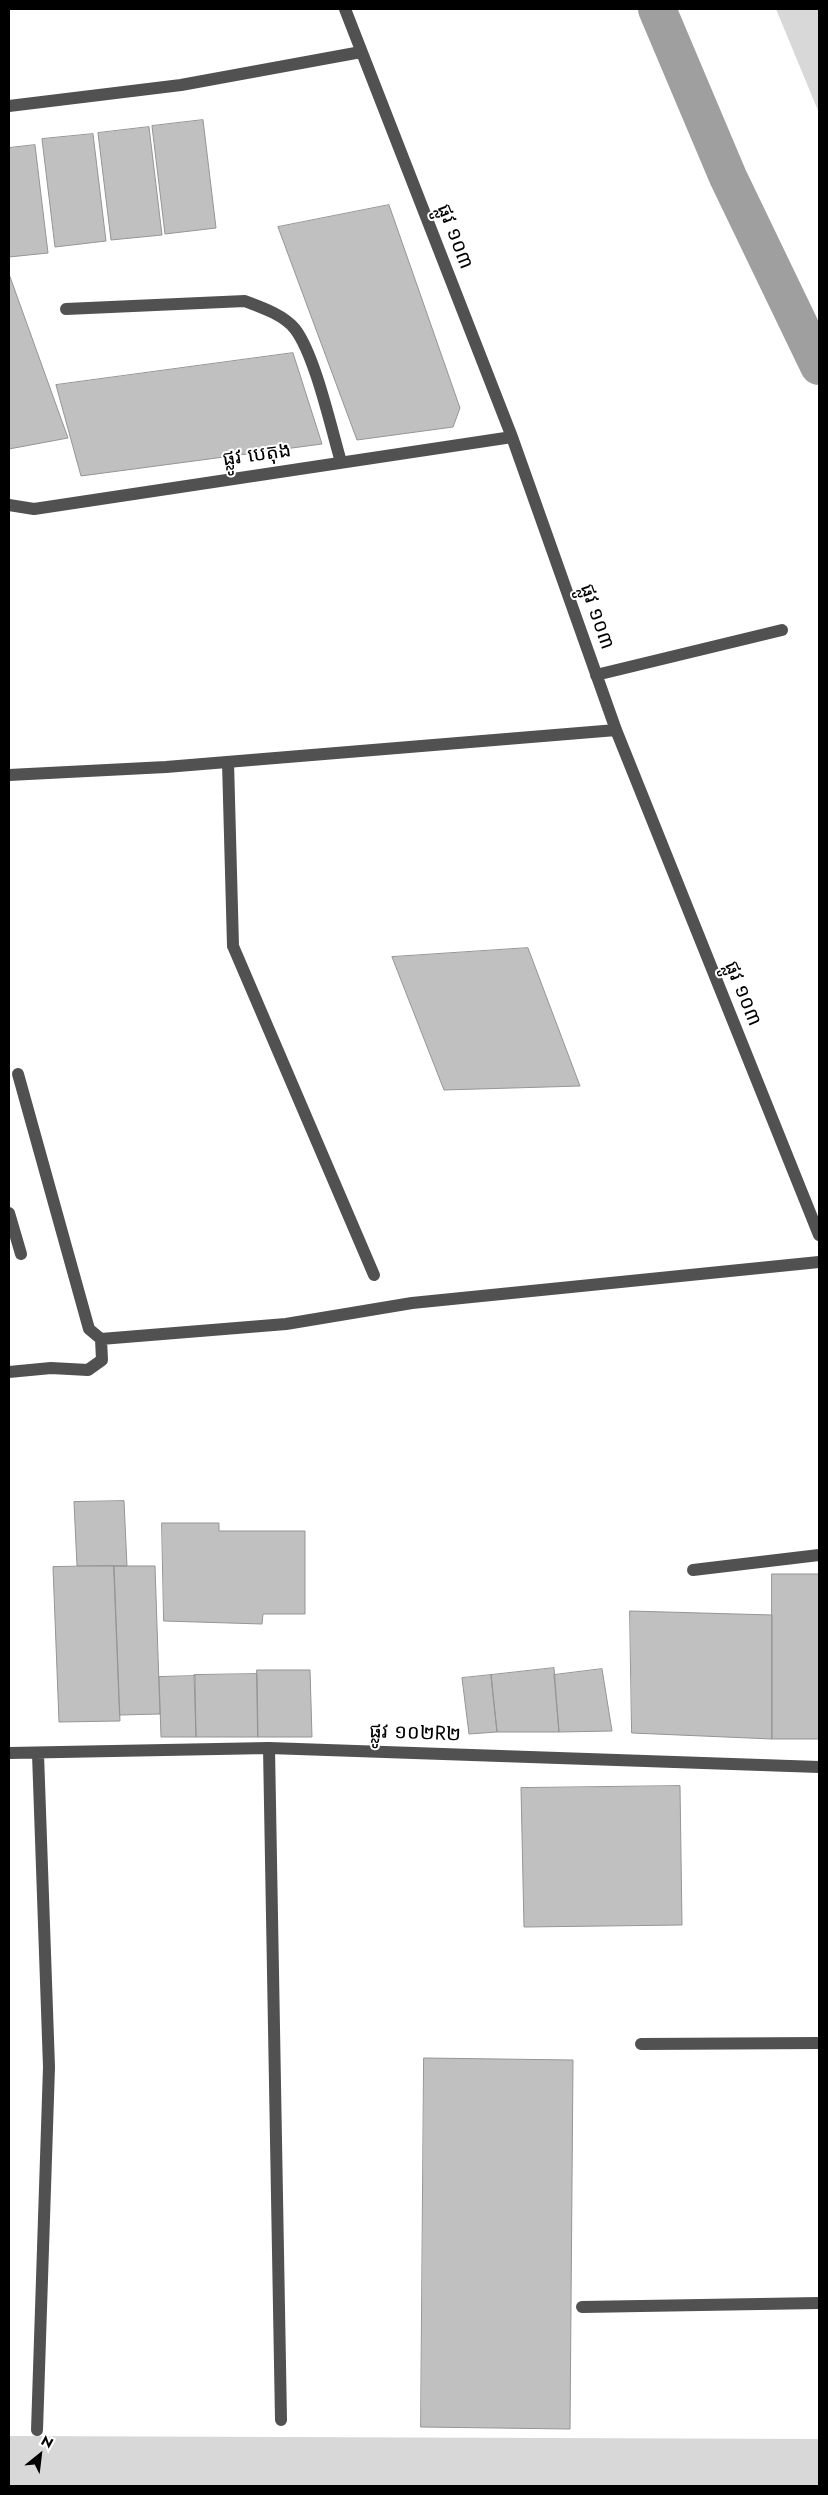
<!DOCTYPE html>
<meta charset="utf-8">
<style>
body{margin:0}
#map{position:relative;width:828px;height:2495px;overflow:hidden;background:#fff;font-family:Jost,sans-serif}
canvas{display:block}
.frame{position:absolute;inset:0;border:10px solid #000;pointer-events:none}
.north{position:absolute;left:15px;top:2430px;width:50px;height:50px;-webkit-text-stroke:4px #fff;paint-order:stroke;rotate:29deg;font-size:14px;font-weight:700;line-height:20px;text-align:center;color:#000}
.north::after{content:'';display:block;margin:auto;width:18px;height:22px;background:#000;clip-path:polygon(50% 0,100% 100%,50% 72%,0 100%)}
</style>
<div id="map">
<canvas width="828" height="2495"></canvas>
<div class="frame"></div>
<div class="north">N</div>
</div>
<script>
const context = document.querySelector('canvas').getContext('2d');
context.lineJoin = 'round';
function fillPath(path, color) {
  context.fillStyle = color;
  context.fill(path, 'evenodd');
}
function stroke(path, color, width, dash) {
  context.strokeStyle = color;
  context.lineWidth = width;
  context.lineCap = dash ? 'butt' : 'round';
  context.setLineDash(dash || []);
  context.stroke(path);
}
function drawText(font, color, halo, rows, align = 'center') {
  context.font = font + ' Jost,"Noto Sans Khmer",sans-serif';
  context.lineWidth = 4;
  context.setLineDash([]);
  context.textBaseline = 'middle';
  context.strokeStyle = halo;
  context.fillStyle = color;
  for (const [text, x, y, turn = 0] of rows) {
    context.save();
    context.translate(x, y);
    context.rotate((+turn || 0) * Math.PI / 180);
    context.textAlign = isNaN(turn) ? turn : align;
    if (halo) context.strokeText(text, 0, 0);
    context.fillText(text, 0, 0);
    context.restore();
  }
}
const green = new Path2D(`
 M776 9H819V113Z
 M9 2436 819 2439V2486H9Z`);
const canal = new Path2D(`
 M657 9 728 177 819 366`);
const building = new Path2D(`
 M203 120 216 228 165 234 152 126Z
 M149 127 162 235 111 240 98 133Z
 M93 134 106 241 55 247 42 139Z
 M35 145 48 253 9 257V148Z
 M389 205 460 408 453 427 357 440 278 227Z
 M9 274 68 438 9 449Z
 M293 353 322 444 81 476 56 385Z
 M528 948 580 1086 444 1090 392 957Z
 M124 1501 127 1566H77L74 1502Z
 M162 1523H219V1531H305V1614H263L262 1624 164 1621Z
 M114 1566H155L160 1714 120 1715Z
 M114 1566 120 1721 59 1722 53 1567Z
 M772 1574H819V1739H772Z
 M630 1611 772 1615V1739L632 1733Z
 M554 1668 559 1732H497L491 1675Z
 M602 1669 612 1731 559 1732 554 1675Z
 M257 1670H310L312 1737H258Z
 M257 1674 258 1737H196L194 1675Z
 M491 1675 497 1732 469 1734 462 1678Z
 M195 1676 196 1737H161L159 1677Z
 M680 1786 682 1925 524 1927 521 1788Z
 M424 2058 573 2060 570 2429 421 2427Z`);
const minor = new Path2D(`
 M345 9 512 437 616 730 819 1235
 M9 106 181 85 361 52
 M66 309 245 301C261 307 284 315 295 329 315 355 331 428 341 462
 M9 505 34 509 512 437
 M596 675 782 630
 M228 762 233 946 374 1275
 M9 775 166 767 616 730
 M18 1074 89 1329 101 1339 286 1324 412 1303 819 1262
 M9 1213 21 1254
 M9 1372 51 1368 88 1370 102 1360 101 1339
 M693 1570 819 1555
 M269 1748 281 2420
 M9 1753 269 1748 819 1767
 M641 2044 819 2043
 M582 2307 819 2303
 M37 2430 49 2067 38 1754`);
const streetNames = [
 ["ផ្លូវ ១០៣",454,237,69],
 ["ផ្លូវ បេតុង",257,456,-8],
 ["ផ្លូវ ១០៣",596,617,71],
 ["ផ្លូវ ១០៣",742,994,68],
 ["ផ្លូវ ១០២R២",415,1734,2]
];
fillPath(green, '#d8d8d8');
stroke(canal, '#9f9f9f', 38);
fillPath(building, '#c0c0c0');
stroke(building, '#959595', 1);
stroke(minor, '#515151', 12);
drawText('20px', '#000', '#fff', streetNames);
</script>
